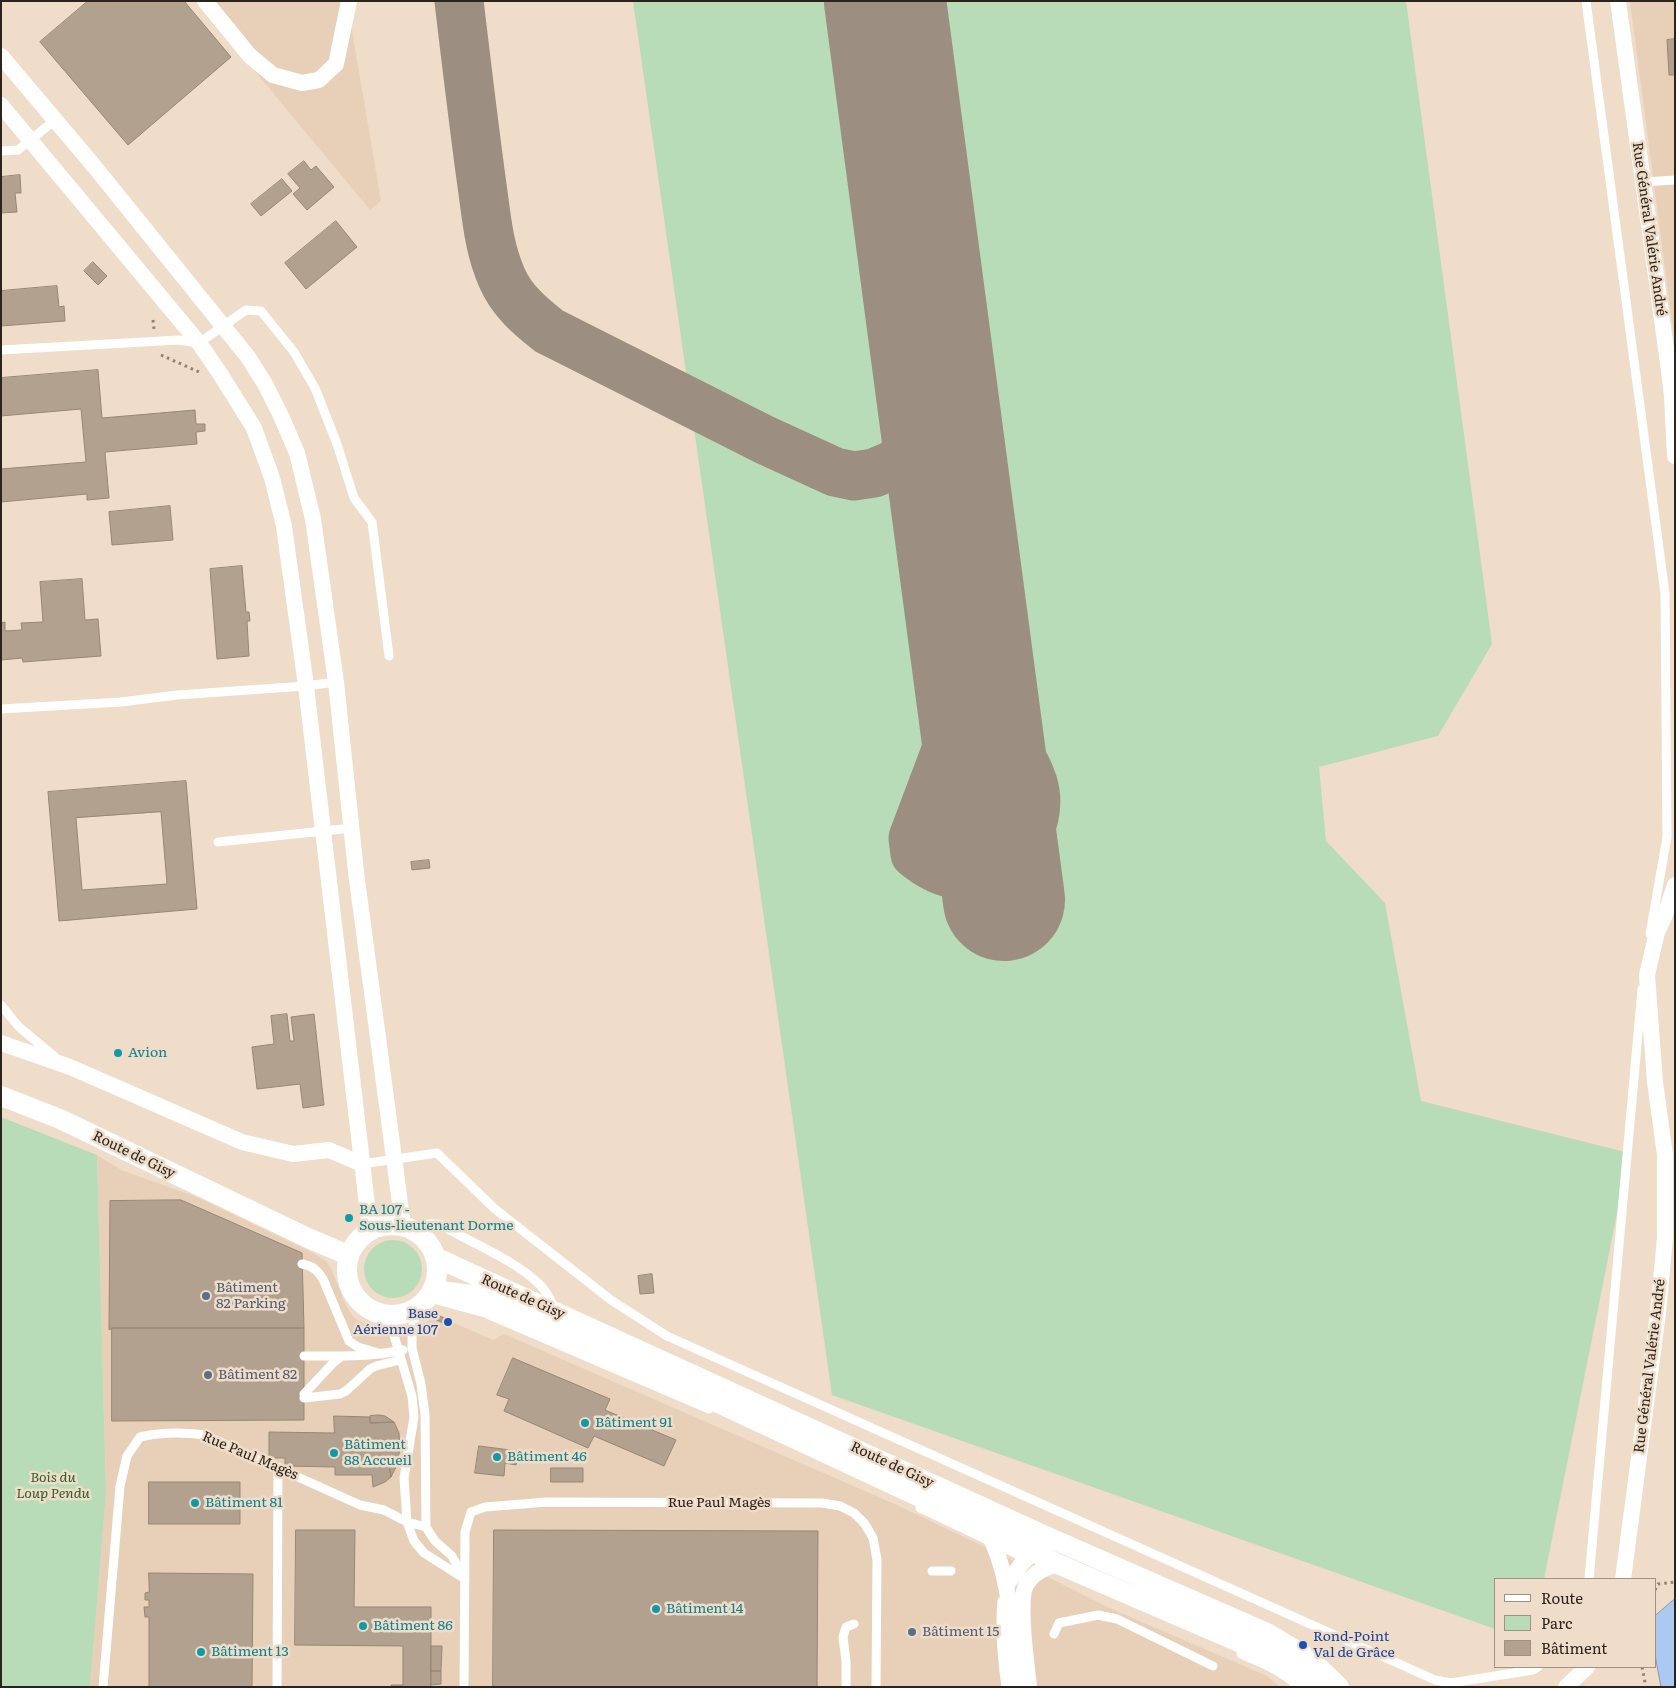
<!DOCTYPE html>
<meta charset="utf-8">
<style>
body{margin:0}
#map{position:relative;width:1676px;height:1688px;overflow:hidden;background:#efdcc9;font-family:Literata,serif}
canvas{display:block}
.frame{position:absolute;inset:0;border:2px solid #2b241d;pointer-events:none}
.legend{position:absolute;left:1494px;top:1578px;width:162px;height:90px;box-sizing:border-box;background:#efdcc9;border:1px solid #a19284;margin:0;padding:6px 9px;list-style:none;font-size:15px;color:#2b241d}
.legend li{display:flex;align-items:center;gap:10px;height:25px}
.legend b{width:25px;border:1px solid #a19284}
</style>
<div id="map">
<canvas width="1676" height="1688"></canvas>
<div class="frame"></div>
<ul class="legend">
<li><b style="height:6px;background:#fff"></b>Route</li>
<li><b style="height:14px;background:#b8dcb7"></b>Parc</li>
<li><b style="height:14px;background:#b3a190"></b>Bâtiment</li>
</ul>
</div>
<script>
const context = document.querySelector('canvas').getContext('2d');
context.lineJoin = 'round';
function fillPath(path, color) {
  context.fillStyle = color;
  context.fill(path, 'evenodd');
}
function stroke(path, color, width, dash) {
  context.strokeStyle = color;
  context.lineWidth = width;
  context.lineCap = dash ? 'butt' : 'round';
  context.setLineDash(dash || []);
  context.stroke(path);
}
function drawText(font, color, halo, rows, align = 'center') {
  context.font = font + ' Literata,serif';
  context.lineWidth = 5;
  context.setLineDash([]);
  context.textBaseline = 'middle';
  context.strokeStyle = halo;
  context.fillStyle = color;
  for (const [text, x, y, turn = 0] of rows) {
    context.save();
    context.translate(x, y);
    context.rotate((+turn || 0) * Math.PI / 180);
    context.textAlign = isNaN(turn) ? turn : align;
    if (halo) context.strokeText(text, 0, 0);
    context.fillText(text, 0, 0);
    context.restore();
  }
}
const built = new Path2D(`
 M197 1H347L381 201 370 210Z
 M1630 1H1675V345Z
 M97 1155 121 1170 197 1197 311 1252 326 1261 331 1268 345 1304 354 1318 376 1330 378 1336 427 1322 430 1317 450 1326 452 1322 493 1340 504 1334 897 1505 1056 1581 1105 1606 1267 1676 1280 1687H90L106 1493Z`);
const green = new Path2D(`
 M633 1H1406L1492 644 1438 736 1319 767 1326 841 1385 903 1421 1101 1629 1153 1544 1579H1495V1629L832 1395Z
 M1 1117 97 1155 106 1493 90 1687H1Z
 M364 1269a29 29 0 1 1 58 0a29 29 0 1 1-58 0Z`);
const water = new Path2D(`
 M1675 1599V1687H1661L1655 1655V1616Z`);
const taxiway = new Path2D(`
 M459 1C466 60 473 119 481 178 486 212 488 247 502 278 512 301 530 316 549 331L765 440 835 472 854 476 874 473 895 464 913 446 924 429 931 399 934 367
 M974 676 913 838 915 854C927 864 943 873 959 875 1007 879 1047 828 1033 783 1030 774 1026 763 1019 756 1008 745 995 738 981 731`);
const runway = new Path2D(`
 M885 1 1004 900`);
const building = new Path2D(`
 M88 1H184L231 57 128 145 40 42Z
 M1675 39V75H1669L1667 40Z
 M304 161 311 170 316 166 334 187 307 210 293 194 300 188 288 174Z
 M20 175 21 193H15L17 212 1 213V177Z
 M282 179 292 191 261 216 251 204Z
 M336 221 357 247 306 289 285 263Z
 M93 262 107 276 98 285 84 271Z
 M57 286 59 307 64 306 65 321 1 326V291Z
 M98 370 102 418 195 410 196 424H205V431L196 432 197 444 105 452 109 498 87 500V494L1 502V469L86 462 81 409 1 416V378Z
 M170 506 173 540 112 545 109 512Z
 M242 566 246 612H249L250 621H247L249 656 217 659 210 569Z
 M82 579 85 620 98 619 101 656 23 662 22 658 1 660V623L5 622V631L22 630 21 623 43 622 40 582Z
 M186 781 197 909 59 921 48 792Z
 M161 812 167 884 82 890 76 818Z
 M429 860 430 868 412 870 411 862Z
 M287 1014 290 1041H294L291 1017 314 1014 324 1105 303 1108 300 1084 257 1089 252 1047 274 1044 271 1016Z
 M181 1200 302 1253 304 1328H112L109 1330 110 1201Z
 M652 1274 654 1293 640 1294 638 1276Z
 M432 1312 452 1322 450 1326 430 1317Z
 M112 1328H304V1420L112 1421Z
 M513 1358 610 1399 605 1410 676 1440 664 1466 594 1436 588 1448 504 1411 509 1399 497 1395Z
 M379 1415 385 1416 394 1422 370 1423V1416Z
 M334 1416 370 1417V1423L394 1422 399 1433 400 1449 397 1463 389 1464 391 1477 385 1482 373 1487 372 1475H335V1467L285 1466V1458H269V1432L334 1433Z
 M479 1446 518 1451 516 1465 505 1463 504 1476 475 1473Z
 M397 1463 395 1469 391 1477 389 1464Z
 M551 1468H583V1482H551Z
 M149 1482H240V1524H149Z
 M296 1530H355L354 1607H431V1687H391V1685H403V1646L295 1645Z
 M494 1530 818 1531 817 1687H493Z
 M149 1573 253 1574 252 1687H149V1617H145L144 1607H149V1600H145V1593L149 1592Z
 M431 1646H442L441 1671H431Z
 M431 1671H441V1684L431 1685Z`);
const path = new Path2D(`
 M153 320 154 329
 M161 355 199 372
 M1655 1590 1658 1584 1675 1582
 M1642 1667 1646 1687`);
const service = new Path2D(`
 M1586 1 1665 593 1667 837 1650 934
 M1 151 18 150 55 120
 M1642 182 1675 180
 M1 350 179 340 199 343 246 310 261 311 294 352 315 388 337 444 354 498 372 522 389 656
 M1 709 121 702 177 695 306 686 336 682
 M218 842 352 828
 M1 1005 19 1027 55 1057
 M362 1164 437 1153 495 1209 611 1300 667 1336 1435 1680 1451 1683 1533 1670 1538 1667
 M412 1230C423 1224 429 1222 441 1225 470 1242 514 1260 538 1283 546 1290 550 1299 555 1309
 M302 1264C313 1266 317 1270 323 1279L349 1341 358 1347 382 1354
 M433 1299 485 1313 709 1409
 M418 1307 412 1329V1348L421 1384 425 1415 426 1527 435 1541 452 1556 463 1577
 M388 1315 412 1396 414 1417 404 1478 407 1522 414 1541 424 1553 465 1579
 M304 1356C338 1356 370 1357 403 1350
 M304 1394 333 1363 342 1356
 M304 1398 340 1394 346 1391 370 1369 376 1366 400 1360
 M920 1508 1021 1556
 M932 1571H951
 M1589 1579 1642 989
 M1002 1601C999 1630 1002 1658 1006 1687
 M1054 1634 1059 1623 1098 1615 1117 1619 1213 1666
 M1241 1654C1260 1662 1283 1671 1298 1687
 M103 1687 120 1486 127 1456 140 1437C162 1432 182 1432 205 1435L360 1505 384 1510 407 1522 426 1527
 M277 1687 278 1467
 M464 1687 465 1532 471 1512 485 1507 547 1502 822 1503 840 1506 854 1513 865 1524 873 1538 877 1560 876 1687
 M846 1687V1661L843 1637 846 1627 854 1624`);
const minor = new Path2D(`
 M205 1 250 56 273 75 302 83 319 80 336 64 349 1
 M1618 1 1668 363 1672 396 1675 456
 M1 56 94 166 248 357 265 384 281 416 297 453 313 519 336 682 356 872 403 1226
 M1 105 199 343 219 372 254 428 272 478 284 526 306 686 370 1230
 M1 1043 70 1067 242 1142 293 1154 329 1150 362 1164
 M986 1529C1013 1577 1011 1633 1016 1687
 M1623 1579 1658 1313 1665 1238V1155L1655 1082 1647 975 1657 932 1665 915 1675 885
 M1006 1586C1017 1571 1024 1554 1043 1550
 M1029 1687C1027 1665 1017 1603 1026 1585 1033 1573 1046 1567 1058 1564
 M1566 1687 1587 1667`);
const tertiary = new Path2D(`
 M1 1096 60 1119 308 1238 348 1255
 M347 1270a45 45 0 1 1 90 0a45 45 0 1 1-90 0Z
 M435 1257 1048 1537 1269 1634 1309 1658 1339 1687
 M433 1290 472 1295 626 1360 971 1521 1058 1564 1276 1658 1294 1670 1314 1687`);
const markers = [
 [118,1053,5,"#0f9aa8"],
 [349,1218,5,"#0f9aa8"],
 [206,1296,5,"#5c6f8a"],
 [448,1322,5,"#1a4fb4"],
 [208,1375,5,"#5c6f8a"],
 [585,1423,5,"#0f9aa8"],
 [334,1453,5,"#0f9aa8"],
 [497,1457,5,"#0f9aa8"],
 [195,1503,5,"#0f9aa8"],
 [656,1609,5,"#0f9aa8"],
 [363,1626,5,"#0f9aa8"],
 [912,1632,5,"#5c6f8a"],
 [1303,1645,5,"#1a4fb4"],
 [201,1652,5,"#0f9aa8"]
];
const streetNames = [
 ["Rue Général Valérie André",1649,229,82],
 ["Route de Gisy",134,1155,26],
 ["Route de Gisy",523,1297,24],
 ["Rue Général Valérie André",1650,1366,-83],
 ["Rue Paul Magès",250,1456,23],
 ["Route de Gisy",892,1465,25],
 ["Rue Paul Magès",719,1503]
];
const cultureNames = [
 ["Avion",128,1053],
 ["BA 107 -",359,1210],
 ["Sous-lieutenant Dorme",359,1226],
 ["Bâtiment 91",595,1423],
 ["Bâtiment",344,1445],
 ["88 Accueil",344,1461],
 ["Bâtiment 46",507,1457],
 ["Bâtiment 81",205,1503],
 ["Bâtiment 14",666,1609],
 ["Bâtiment 86",373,1626],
 ["Bâtiment 13",211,1652]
];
const serviceNames = [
 ["Bâtiment",216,1288],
 ["82 Parking",216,1304],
 ["Bâtiment 82",218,1375],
 ["Bâtiment 15",922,1632]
];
const transitNames = [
 ["Base",438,1314],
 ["Aérienne 107",438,1330],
 ["Rond-Point",1313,1637,"left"],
 ["Val de Grâce",1313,1653,"left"]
];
const parkNames = [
 ["Bois du",53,1478],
 ["Loup Pendu",53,1494]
];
fillPath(built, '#e8d0b8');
fillPath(green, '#b8dcb7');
fillPath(water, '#abc9f1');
stroke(water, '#8598b1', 1);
stroke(taxiway, '#9c8e80', 49);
stroke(runway, '#9c8e80', 122);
fillPath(building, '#b3a190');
stroke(building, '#988776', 1);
stroke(path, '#8f8274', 3, [2.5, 4]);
stroke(service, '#fff', 9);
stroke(minor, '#fff', 16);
stroke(tertiary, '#fff', 20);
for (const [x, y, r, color] of markers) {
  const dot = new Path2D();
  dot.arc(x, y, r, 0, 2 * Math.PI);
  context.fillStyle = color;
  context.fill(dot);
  stroke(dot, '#efdcc9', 2);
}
drawText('14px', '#2b241d', '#efdcc9', streetNames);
drawText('14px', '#0d838f', '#efdcc9', cultureNames, 'left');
drawText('14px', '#4e5e75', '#efdcc9', serviceNames, 'left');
drawText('14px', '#164399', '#efdcc9', transitNames, 'right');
drawText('italic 14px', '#2e602f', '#efdcc9', parkNames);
</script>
